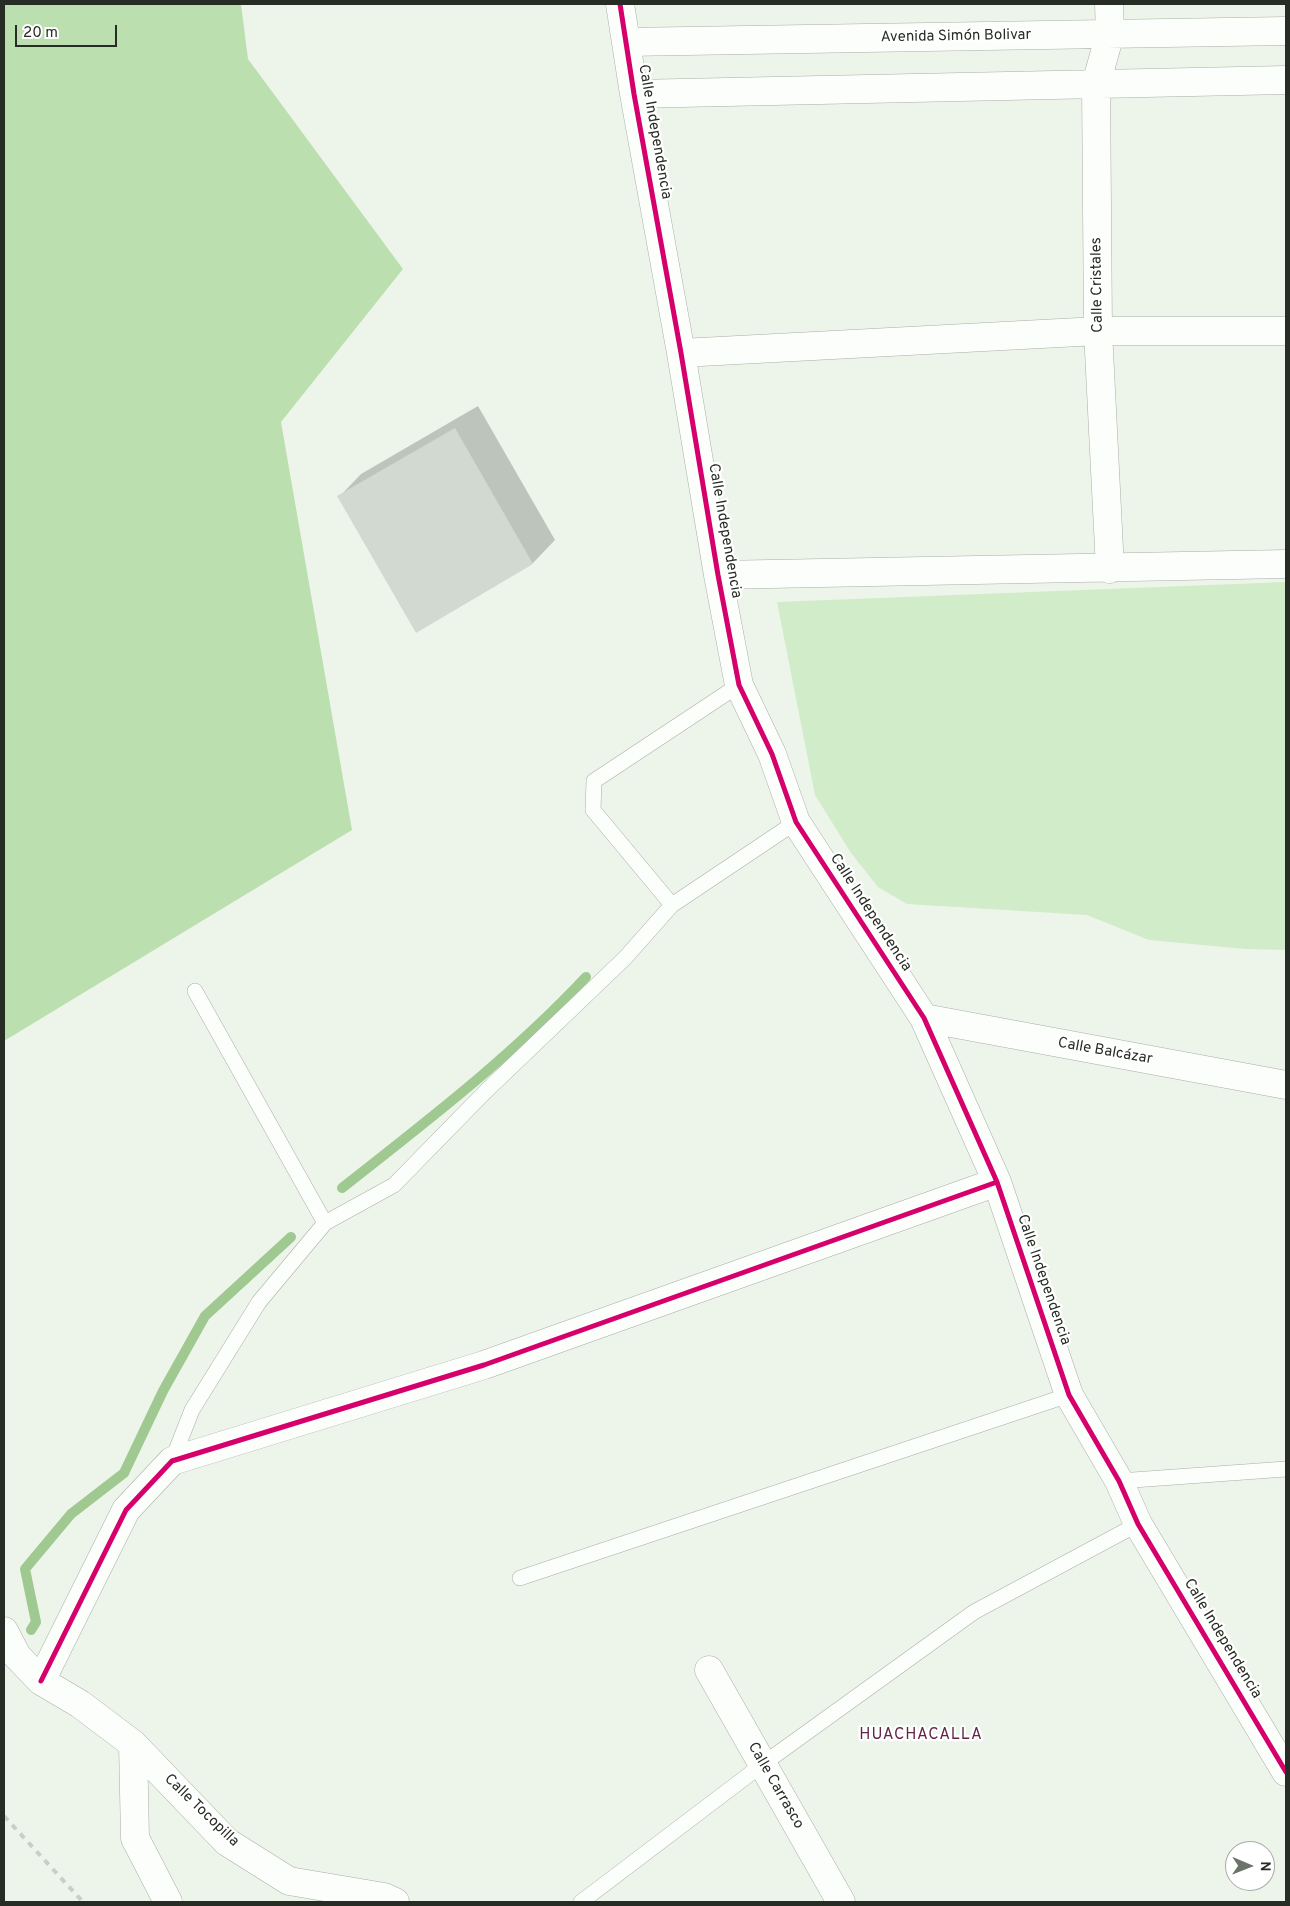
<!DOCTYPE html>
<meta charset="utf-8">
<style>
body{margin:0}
#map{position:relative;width:1290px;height:1906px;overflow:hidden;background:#edf5ea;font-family:Overpass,sans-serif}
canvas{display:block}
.frame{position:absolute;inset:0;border:5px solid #272d25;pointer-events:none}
.north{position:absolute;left:1225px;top:1841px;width:50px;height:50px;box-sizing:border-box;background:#fff;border:1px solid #a9aba8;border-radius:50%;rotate:91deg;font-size:14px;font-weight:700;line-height:20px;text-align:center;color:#272d25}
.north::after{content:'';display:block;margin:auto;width:18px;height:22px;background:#6c736a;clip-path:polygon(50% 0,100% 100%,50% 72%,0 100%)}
.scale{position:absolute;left:15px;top:25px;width:102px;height:22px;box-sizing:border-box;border:2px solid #272d25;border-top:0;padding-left:6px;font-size:15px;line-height:18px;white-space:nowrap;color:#272d25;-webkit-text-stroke:4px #fff;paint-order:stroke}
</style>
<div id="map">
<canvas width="1290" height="1906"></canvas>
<div class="frame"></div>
<div class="north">N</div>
<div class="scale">20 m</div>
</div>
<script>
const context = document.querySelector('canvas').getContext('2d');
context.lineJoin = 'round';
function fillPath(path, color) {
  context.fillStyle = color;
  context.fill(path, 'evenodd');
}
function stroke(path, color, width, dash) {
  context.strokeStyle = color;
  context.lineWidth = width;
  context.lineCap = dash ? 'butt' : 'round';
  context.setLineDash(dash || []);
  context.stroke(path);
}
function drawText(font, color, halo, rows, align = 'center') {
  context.font = font + ' Overpass,sans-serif';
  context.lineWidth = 4.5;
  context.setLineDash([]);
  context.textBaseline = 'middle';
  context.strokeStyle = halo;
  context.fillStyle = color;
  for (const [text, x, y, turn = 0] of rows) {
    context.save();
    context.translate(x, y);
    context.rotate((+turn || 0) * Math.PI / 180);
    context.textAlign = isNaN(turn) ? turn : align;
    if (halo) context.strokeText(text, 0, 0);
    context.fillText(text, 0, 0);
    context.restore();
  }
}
const green = new Path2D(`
 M1286 582V950L1245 949 1149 940 1087 915 907 904 878 887 851 853 815 795 777 602Z`);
const forest = new Path2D(`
 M4 4H241L248 59 403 269 281 422 352 830 4 1041Z`);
const shadow = new Path2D(`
 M478 406 555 540 533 563 416 631 339 497 361 474Z`);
const stream = new Path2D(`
 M342 1188C427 1121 512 1056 586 977
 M31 1630 36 1622 25 1569 71 1514 124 1473 163 1391 205 1316 291 1237`);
const building = new Path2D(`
 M455 428 533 564 416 633 337 496Z`);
const lane = new Path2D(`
 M672 905 593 810 594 781 739 685
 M195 991 325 1223
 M172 1461 192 1410 259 1302 325 1223 394 1185 486 1091 625 958 672 905 796 822
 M1119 1481 1286 1469
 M520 1578 1069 1395
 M581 1902 763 1764 974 1612 1138 1524`);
const street = new Path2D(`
 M620 4 634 94 681 353 718 575 739 685 772 754 796 822 924 1018 997 1182 1069 1395 1119 1481 1138 1524 1286 1772
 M1109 4 1110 34 1096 84 1098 331 1110 569
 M626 42 1286 31
 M634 94 1286 80
 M681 353 1098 331H1286
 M718 575 1286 564
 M924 1018 1286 1085
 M4 1631 17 1656 41 1681 80 1704 133 1744 227 1842 289 1881 384 1897 395 1902
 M709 1670 841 1902
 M41 1681 126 1510 172 1461 484 1365 997 1182
 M133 1744 135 1838 168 1902`);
const rail = new Path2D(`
 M4 1816 83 1902`);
const cycleway = new Path2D(`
 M620 4 634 94 681 353 718 575 739 685 772 754 796 822 924 1018 997 1182 1069 1395 1119 1481 1138 1524 1286 1772
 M41 1681 126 1510 172 1461 484 1365 997 1182`);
const streetNames = [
 ["Avenida Simón Bolivar",956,37,-1],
 ["Calle Independencia",654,132,80],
 ["Calle Cristales",1098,285,-91],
 ["Calle Independencia",724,531,80],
 ["Calle Independencia",870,913,57],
 ["Calle Balcázar",1105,1052,10],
 ["Calle Independencia",1043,1280,71],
 ["Calle Independencia",1222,1639,59],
 ["Calle Carrasco",775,1786,60],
 ["Calle Tocopilla",201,1811,44]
];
const neighbourhoodNames = [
 ["HUACHACALLA",921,1736]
];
fillPath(green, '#d1ecc8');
fillPath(forest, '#bcdfb0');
fillPath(shadow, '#0003');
stroke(stream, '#9fc991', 10);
fillPath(building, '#d2d9d0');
stroke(lane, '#a8afa6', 16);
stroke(street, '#a8afa6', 29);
stroke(lane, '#fcfefc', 15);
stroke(street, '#fcfefc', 28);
stroke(rail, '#cbcdcb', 4, [6, 6]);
stroke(cycleway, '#d6006c', 5);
drawText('15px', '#272d25', '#fff', streetNames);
context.letterSpacing = '1px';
drawText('16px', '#622447', '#fff', neighbourhoodNames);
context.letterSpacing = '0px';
</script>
